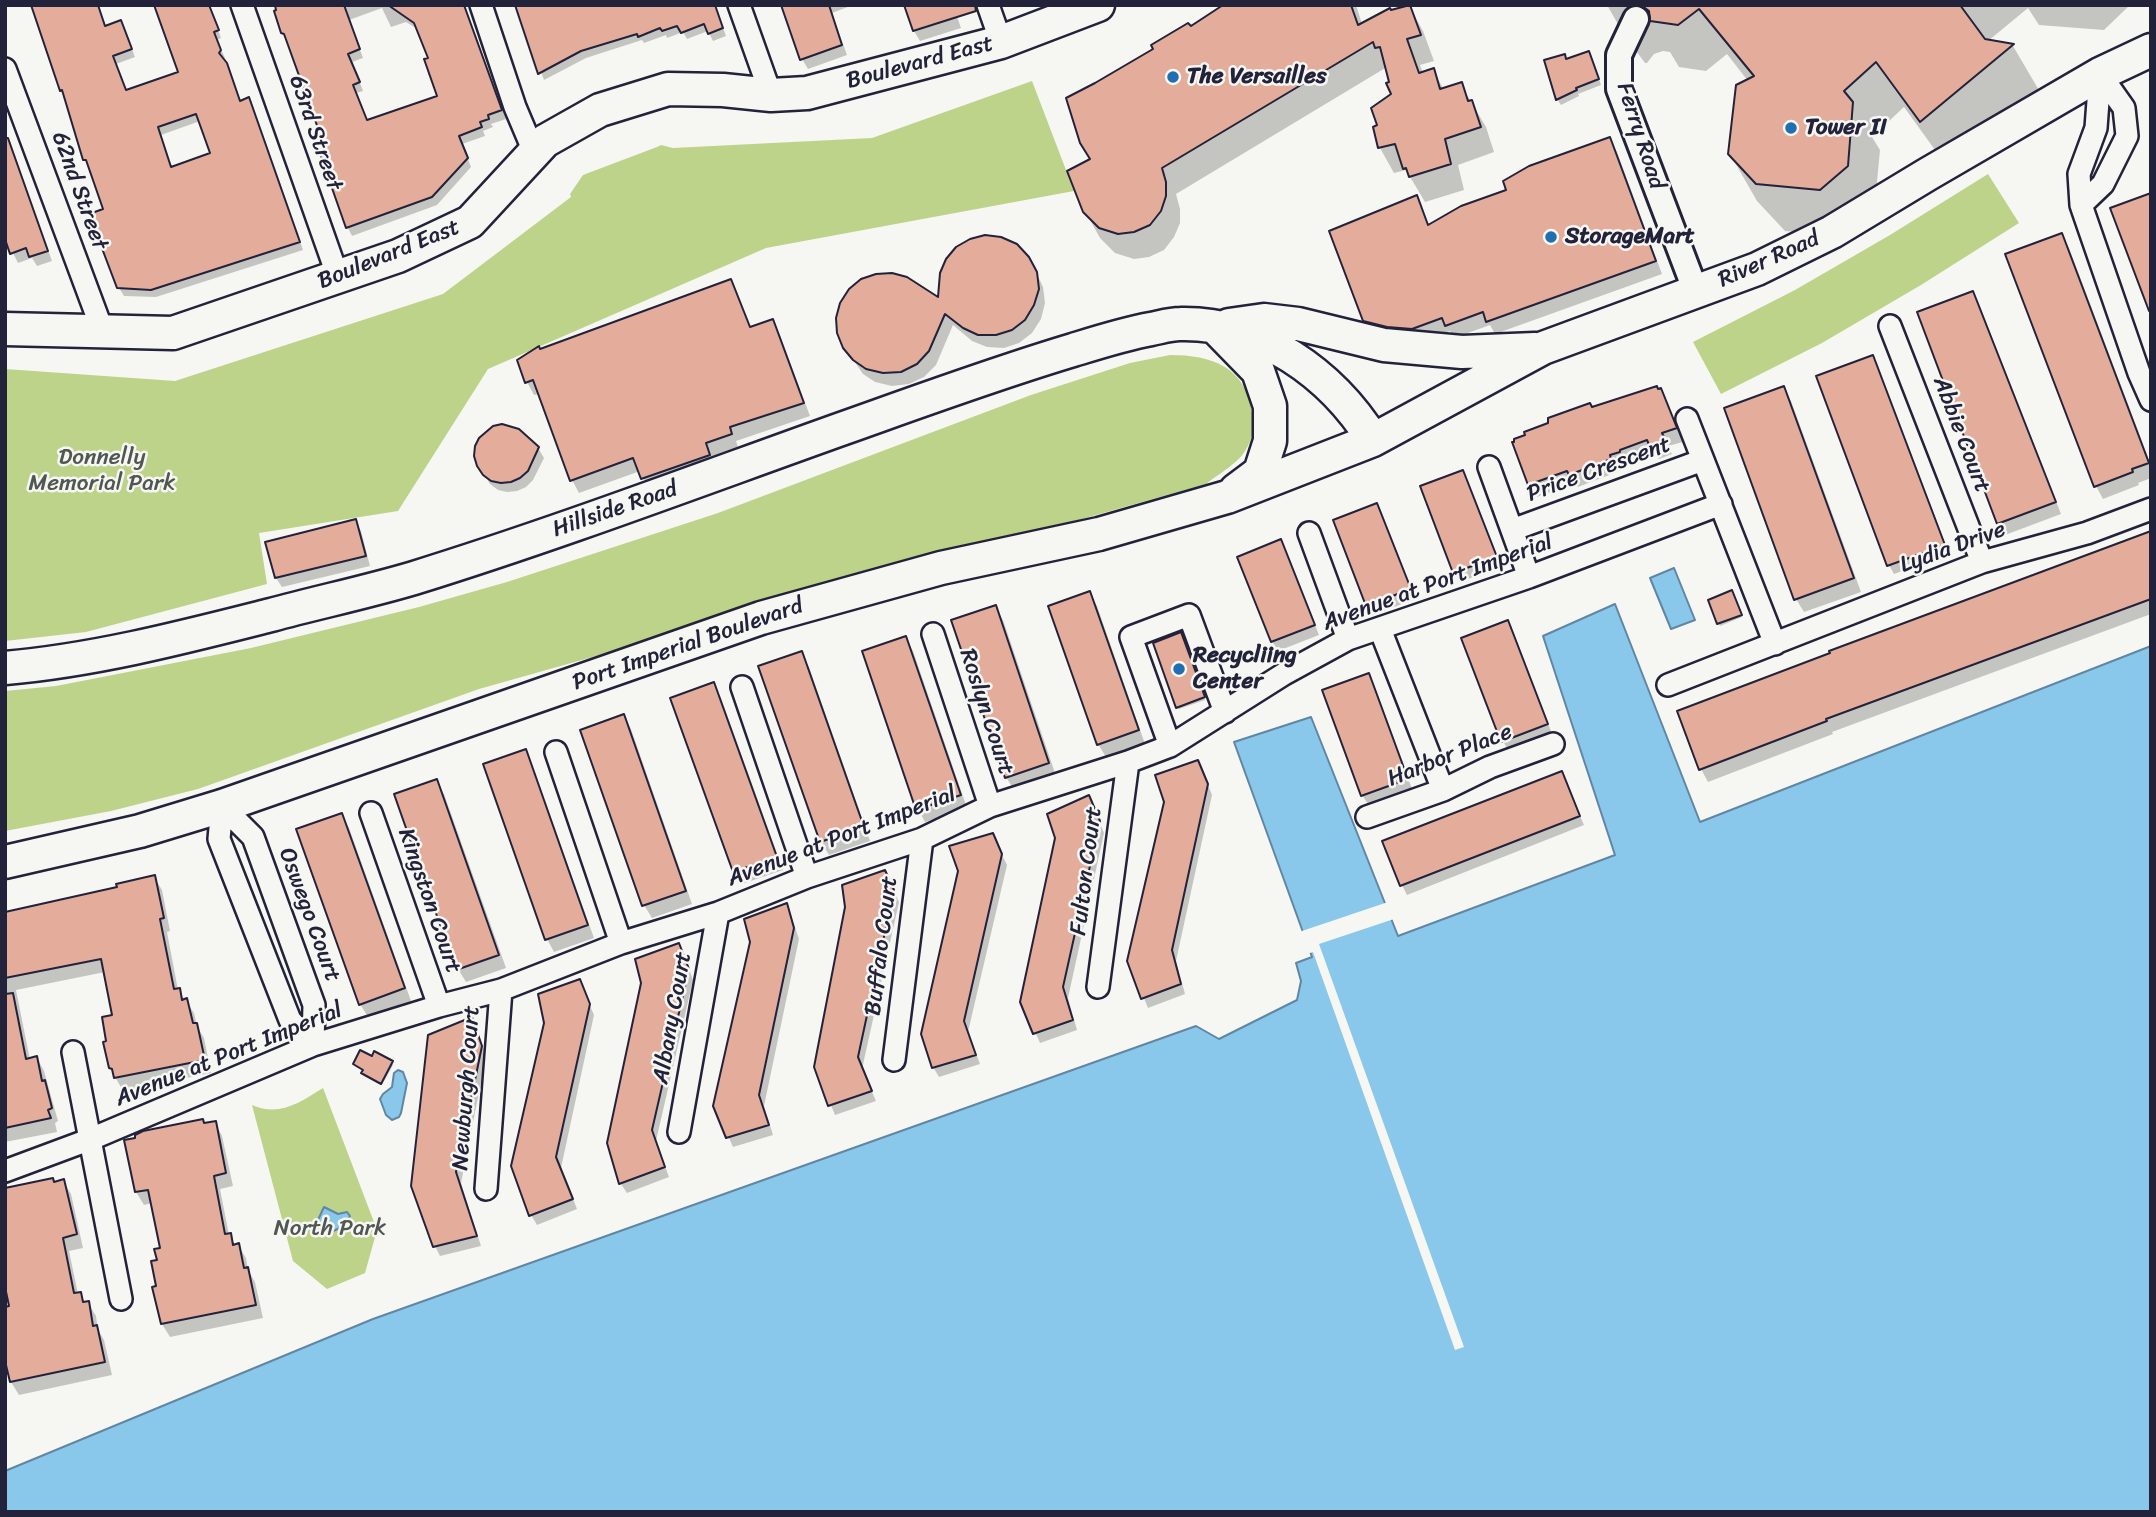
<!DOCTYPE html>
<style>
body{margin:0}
#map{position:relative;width:2156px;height:1517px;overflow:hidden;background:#f6f6f2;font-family:Sriracha,sans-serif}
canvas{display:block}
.frame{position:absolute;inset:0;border:7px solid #22223b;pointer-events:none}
</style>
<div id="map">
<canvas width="2156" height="1517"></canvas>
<div class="frame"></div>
</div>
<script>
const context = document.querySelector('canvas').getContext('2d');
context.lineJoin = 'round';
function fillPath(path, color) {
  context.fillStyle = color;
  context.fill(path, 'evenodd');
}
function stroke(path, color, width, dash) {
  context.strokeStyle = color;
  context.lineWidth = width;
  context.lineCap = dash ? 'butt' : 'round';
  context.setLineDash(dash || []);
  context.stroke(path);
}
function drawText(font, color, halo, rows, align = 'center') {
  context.font = font + ' Sriracha,sans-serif';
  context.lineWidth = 5;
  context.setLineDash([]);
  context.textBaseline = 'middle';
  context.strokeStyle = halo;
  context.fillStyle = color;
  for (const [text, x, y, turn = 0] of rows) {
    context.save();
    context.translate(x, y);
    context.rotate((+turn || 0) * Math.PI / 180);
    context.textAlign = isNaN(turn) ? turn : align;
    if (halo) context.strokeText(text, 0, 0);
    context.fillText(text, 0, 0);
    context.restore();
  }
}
const green = new Path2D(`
 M1032 81 1074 191 766 248 488 369 398 511 259 533 267 584 86 632 5 641V369L175 381 443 294 571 197 570 194 583 175 657 147 661 145 673 148 872 138Z
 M1988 174 2019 223 1921 285 1822 343 1721 394 1693 342 1795 290 1890 235Z
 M1170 355C1212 355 1246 367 1252 413 1253 418 1255 425 1254 429 1253 436 1247 449 1243 454 1236 464 1216 476 1206 484L479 689 198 789 111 811 5 831V691L56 686 251 648 419 607 507 582 718 513 1031 395 1130 363Z
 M323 1088 377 1230 365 1273 327 1289 293 1261 252 1105C279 1117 299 1103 323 1088Z`);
const water = new Path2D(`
 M1674 568 1695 620 1671 629 1650 578Z
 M1615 604 1700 822 2151 646V1512H5V1471L373 1319 1196 1026 1219 1039 1297 1000 1301 981 1296 963 1312 957 1234 742 1311 717 1398 936 1615 855 1543 636Z
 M398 1070 403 1072 407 1083 401 1113 399 1117 392 1120 386 1115 380 1099 383 1094 392 1087 394 1073Z
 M324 1207 338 1214 347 1212 350 1216C341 1232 326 1236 310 1230L308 1225 317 1222Z`);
const pier = new Path2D(`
 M1388 902 1394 919 1319 944 1464 1347 1455 1350 1313 952 1307 954 1299 932Z`);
const shadow = new Path2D(`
 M33 5H98L106 27 121 22 135 57 116 64 126 91 180 73 164 5H209L221 38 217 40 225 58 223 61 230 73 241 102 253 107 303 250 156 297 124 296 119 288 105 210 85 160 66 97ZM200 121 212 154 172 168 161 135Z
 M276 5H464L506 119 491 124 493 127 483 131 485 136 462 144 471 167 437 205 352 236 348 228 315 135 321 132 288 42 283 33ZM382 8 391 27 406 22 419 30 430 59 440 97 367 122 356 93 363 91 352 62 363 58 349 20Z
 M516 5H715L726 36 713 41 708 31 687 39 683 32 667 38 666 35 644 43 642 40 586 58 544 80Z
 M783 5H853L832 13 847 55 808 69 802 59Z
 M906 5H953L961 28 920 41 914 31Z
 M1227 5H1356L1362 24 1409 6 1423 31 1434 61 1420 65 1423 73 1433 70 1444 90 1461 85 1486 127 1494 152 1458 165 1464 190 1425 202 1406 170 1394 173 1380 148 1375 128 1379 127 1393 95 1387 67 1176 194 1180 209V223L1174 237 1164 250 1149 257 1134 259 1115 253 1100 238 1085 211 1091 160 1190 28Z
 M1607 5H2130L2104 30 2039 25 2028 8 1988 41 2013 46 2040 92 1948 168 1904 107 1872 137 1880 150 1874 213 1847 236 1785 231 1757 201 1730 154 1748 81 1727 54 1706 71 1679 67 1670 52 1663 51 1654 54 1647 63H1645L1623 33Z
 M1592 59 1601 85 1578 94 1579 96 1561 105 1557 99 1567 61Z
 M1609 139 1617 152 1662 274 1495 334 1490 325 1454 338 1450 331 1420 342 1373 334 1365 320 1416 198 1429 226 1508 192Z
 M13 159 19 169 52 261 37 266 32 258 18 263 10 247 5 249V162Z
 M2061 235 2069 248 2151 465V478L2138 483 2139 485 2103 499 2096 486Z
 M1036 272 1043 287 1045 303 1041 319 1032 333 1019 343 1004 348 987 347 972 341 953 325 936 365 924 377 909 384 892 386 875 382 863 374 845 348 939 300Z
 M730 281 737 294 751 329 772 322 780 335 810 416 736 441 738 447 712 456 716 468 650 491 640 471 579 493 572 480 540 394 534 395 527 382 540 351Z
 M1972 293 1979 304 2061 514 2005 535 1999 524 1919 313Z
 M1873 357 1878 367 1949 554 1894 574 1889 565Z
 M1783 388 1791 401 1861 592 1804 612 1796 599Z
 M1660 390 1668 403 1683 442 1668 446 1672 454 1659 459 1655 453 1626 463 1627 465 1616 469 1617 472 1578 487 1575 483 1537 497 1530 484 1591 409Z
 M538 448 544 458 533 480 526 487 517 491 507 492 498 490 490 484 480 468Z
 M1462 472 1501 566 1461 582 1422 487Z
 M1377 505 1382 514 1415 599 1373 615 1367 605Z
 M355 521 361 531 370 566 282 587 276 578Z
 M2151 533V614L1832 732 1833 734 1708 782 1701 769Z
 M1281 541 1319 635 1278 651 1272 641Z
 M1089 593 1097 606 1145 744 1106 757 1098 744Z
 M1733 594 1742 617 1720 626 1710 601Z
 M995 607 1003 620 1056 776 1014 790 1006 777Z
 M1507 622 1513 631 1552 734 1508 750 1503 741Z
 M1182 636 1205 700 1179 709 1177 707Z
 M906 638 913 651 967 808 925 822 918 809Z
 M801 654 809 667 870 841 829 855 821 842 761 667Z
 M1368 675 1374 685 1412 789 1368 804 1362 795Z
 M713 685 721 698 783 870 742 884 735 871Z
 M624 716 631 729 692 904 652 918 644 905 582 731Z
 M525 752 532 765 594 938 554 952 547 939Z
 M1203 772 1212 795 1176 961 1185 994 1148 1008 1129 961Z
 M1561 773 1584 825 1407 895 1402 885Z
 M436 781 444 794 506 968 466 982 458 969Z
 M1093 807 1104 833 1068 998 1077 1030 1040 1043 1022 1002Z
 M342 815 349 828 411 1001 368 1017 360 1004Z
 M997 845 1007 865 968 1032 980 1064 939 1077 933 1067Z
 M154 877 162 890 170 931 167 932 178 990 194 1013 197 1026 204 1038 211 1073 123 1091 110 1068 114 1016 105 972 16 990 30 1060 37 1058 44 1071 58 1121 55 1123 57 1132 5 1142V914L119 888Z
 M890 882 899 902 862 1069 876 1101 835 1115 815 1067Z
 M786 905 791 915 799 939 764 1106 773 1135 733 1147 715 1106Z
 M684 955 693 980 656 1141 669 1177 627 1193 621 1184 609 1143Z
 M579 981 594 1015 561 1168 577 1209 537 1225 531 1215 513 1165Z
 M471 1020 477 1029 486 1057 461 1183 481 1246 440 1256 435 1246Z
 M372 1058 391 1062 393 1065 382 1085 365 1076V1071L355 1064Z
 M215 1123 222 1136 233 1186 220 1189 229 1235 236 1246 238 1245 246 1258 248 1270 255 1282 263 1318 170 1337 162 1324 158 1287 162 1249 152 1203 144 1205 136 1192 204 1125Z
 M63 1181 71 1194 83 1248 69 1251 78 1294 85 1304 88 1303 96 1316 98 1330 104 1340 112 1375 19 1395 11 1382V1307L54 1183Z`);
const building = new Path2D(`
 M31 5H98L105 26 121 20 132 49 113 56 126 90 178 72 154 5H209L219 30 214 32 221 50 219 53 227 63 240 101 249 97 300 242 151 290 117 288 89 214 103 209 86 160H83L62 90 60 91ZM196 114 210 153 171 167 158 127Z
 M275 5H344L360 49 348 54 360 82 353 85 367 120 437 96 424 59 428 58 414 23 388 5H464L502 110 488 115 489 119 480 122 482 127 459 136 468 158 432 197 346 228 313 134 319 131 284 34 281 33 274 11 276 10Z
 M515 5H715L723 28 708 34 704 24 681 33 677 26 662 31 660 28 638 37 637 34 581 51 538 74Z
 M781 5H829L842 45 800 60Z
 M904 5H975L976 11 913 31Z
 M1223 5H1351L1358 25 1390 8 1391 10 1410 5 1421 35 1407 39 1419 73 1434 68 1440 89 1462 82 1468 101 1472 100 1481 127 1445 139 1451 164 1409 177 1406 168 1403 169 1395 144 1378 148 1373 127 1377 125 1371 108 1391 94 1386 83 1389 82 1380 47 1375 48 1373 42 1162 168 1166 182V196L1161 211 1150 225 1134 232 1118 234 1099 228 1083 212 1067 171 1090 159 1080 143 1066 98 1095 83 1153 49 1151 45 1188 23 1191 26Z
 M1641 5H1960L1985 39 2014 44 1920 122 1876 62 1844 91 1853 102 1848 166 1820 190 1756 184 1728 154 1736 85 1754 76 1699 9 1678 25 1650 21 1649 11Z
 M1589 51 1599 79 1576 88 1577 90 1556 100 1544 60 1565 54 1566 59Z
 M1610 137 1656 261 1486 322 1483 312 1445 326 1442 318 1412 329 1387 327 1363 321 1329 231 1417 195 1428 225 1461 206 1506 190 1503 181 1529 166Z
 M5 138H8L48 251 29 257 26 248 10 254 5 239Z
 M2151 193V311H2149L2110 208Z
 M2062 233 2149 463 2132 469 2133 472 2094 487 2005 254Z
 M985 235 1001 237 1017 244 1029 257 1037 272 1039 289 1034 305 1025 320 1012 330 996 335H978L963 328 945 314 929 351 917 364 901 372 883 373 866 369 853 360 843 348 837 333 836 318 840 303 849 289 861 279 876 274 892 273 907 277 938 297 940 273 946 259 956 247 970 239Z
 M731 279 750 327 773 319 804 403 730 427 732 434 706 443 710 455 641 479 633 458 570 481 533 380 525 383 517 360 539 346 540 349Z
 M1973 291 2056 502 1997 524 1917 312Z
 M1873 355 1945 545 1887 566 1816 376Z
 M1657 386 1658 389 1661 388 1677 428 1662 433 1666 441 1650 447 1647 440 1620 450V452L1610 455 1611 459 1569 475 1567 471 1528 485 1512 442H1514V439L1525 435 1524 432 1548 423V418L1590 403 1592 407Z
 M1784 386 1854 578 1794 600 1724 408Z
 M502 424 519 429 539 447 528 471 520 478 511 482 501 483 491 481 483 475 477 466 474 456 475 446 479 438 493 426Z
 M1463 470 1497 557 1453 573 1420 486Z
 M1377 503 1411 589 1366 606 1333 520Z
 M356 519 366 556 275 578 265 542Z
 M2151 531V599L1826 719 1827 721 1699 770 1677 711 1830 653 1829 651Z
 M1281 539 1315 625 1271 642 1237 557Z
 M1732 590 1742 615 1717 624 1708 600Z
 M1090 591 1139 730 1097 745 1048 606Z
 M996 605 1049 763 1005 778 951 620Z
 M1508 620 1548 724 1501 742 1461 638Z
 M1181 632 1205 697 1176 708 1153 643Z
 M906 636 961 795 916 810 862 651Z
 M802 651 864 827 820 842 758 666Z
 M1369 673 1408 779 1361 796 1322 690Z
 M714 682 777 857 733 872 670 698Z
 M624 714 686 891 642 906 580 730Z
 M526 749 588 925 545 940 483 764Z
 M1198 760 1208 784 1172 950 1181 984 1141 999 1127 961 1164 802 1155 775Z
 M1562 771 1580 816 1400 886 1382 841Z
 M437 779 499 955 456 970 394 794Z
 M1089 795 1100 821 1063 987 1073 1020 1033 1034 1020 1002 1055 838 1047 814Z
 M342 813 405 988 359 1005 296 829Z
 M993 833 1002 854 964 1021 976 1055 932 1068 921 1034 958 871 949 846Z
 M885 870 894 890 858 1057 872 1091 828 1106 814 1067 845 907 842 885Z
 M155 875 164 918 160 919 174 989 180 988 182 1000 187 998 193 1023H197L205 1060 114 1078 112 1069 109 1068 103 1042 106 1041 102 1017 112 1015 101 959 5 978V912L117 887 116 884Z
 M787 903 794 928 759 1095 769 1125 726 1138 713 1106 750 942 744 919Z
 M679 943 689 969 652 1130 665 1167 619 1184 607 1143 641 983 635 959Z
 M580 979 590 1004 556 1157 573 1199 529 1216 511 1166 544 1023 538 994Z
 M13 993 26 1059 37 1056 42 1081 45 1080 52 1108 48 1110 51 1118 5 1128V994Z
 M472 1017 482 1046 456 1172 477 1236 433 1247 411 1186 428 1035Z
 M360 1050 372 1056 374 1051 393 1061 381 1084 361 1073 363 1070 353 1064Z
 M203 1119 204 1123 216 1121 226 1173 214 1176 225 1234 231 1233 233 1245 239 1243 244 1268 248 1267 256 1305 161 1324 152 1287 156 1286 151 1261 157 1260 154 1249 160 1248 148 1190 135 1192 124 1140 135 1138V1135L143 1131Z
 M53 1178 54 1182 64 1179 77 1234 63 1238 74 1293 81 1292 83 1302 89 1301 93 1326 97 1325 105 1362 10 1382 5 1361V1307L9 1306 5 1287V1188Z`);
const minor = new Path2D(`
 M242 5 338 277
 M481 5 515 107 534 152
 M739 5 771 95
 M988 5 1001 42
 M5 69 103 332
 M2100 74 2096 128 2079 174 2081 205 2139 373 2151 400
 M2081 205 2103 184 2127 136 2124 108 2100 74
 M1890 326 1982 562
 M1687 419 1775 644
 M1489 467 1529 577
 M1512 530 1703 460
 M1309 533 1348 639
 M1380 629 1443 790
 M933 634 990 806
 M1668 685 1982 562 2087 533 2151 509
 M742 687 807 877
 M1170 746 1131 637 1189 615 1225 712
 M556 752 621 943
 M222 806 253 837 314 1005 313 1045
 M222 806 219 839 290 1020 313 1045
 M371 813 439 1006
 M1367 817 1443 790 1490 767 1553 744
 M1098 987 1128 762
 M73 1052 121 1299
 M894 1060 922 839
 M679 1132 718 913
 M5 1171 91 1139 313 1045 439 1006 501 990 621 943 718 913 807 877 922 839 990 806 1128 762 1170 746 1284 674 1348 639 1529 577 1721 504
 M486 1189 501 990`);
const tertiary = new Path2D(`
 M1636 19 1619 55V89L1696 292`);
const primary = new Path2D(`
 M1229 325 1264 320 1298 324 1384 345 1462 352 1535 349
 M5 329 173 333 398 256 470 222 545 141 600 110 668 89 723 90 771 95 807 93 1001 42 1098 5
 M1217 329 1258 371 1270 406V441L1260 472 1236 490
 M5 668C96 660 184 637 271 615 319 602 367 592 414 578 559 533 701 479 844 428 920 401 996 373 1073 350 1099 342 1124 334 1151 329 1161 327 1171 324 1180 324 1260 322 1332 374 1373 440
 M5 862 140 831 222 806 761 618 941 568 1099 534 1227 497 1373 440 1543 348 1757 269 1832 232 1928 174 2100 74 2151 50`);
const markers = [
 [1173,77,7,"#1f6fb2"],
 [1791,128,7,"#1f6fb2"],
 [1551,237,7,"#1f6fb2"],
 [1179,669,7,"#1f6fb2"]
];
const streetNames = [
 ["Boulevard East",920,63,-15],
 ["63rd Street",315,133,71],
 ["Ferry Road",1640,136,72],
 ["62nd Street",79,191,70],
 ["Boulevard East",389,255,-22],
 ["River Road",1769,260,-24],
 ["Abbie Court",1961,435,69],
 ["Price Crescent",1599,470,-20],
 ["Hillside Road",615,510,-19],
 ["Lydia Drive",1953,548,-20],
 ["Avenue at Port Imperial",1438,583,-20],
 ["Port Imperial Boulevard",688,645,-19],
 ["Roslyn Court",986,712,72],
 ["Harbor Place",1450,756,-22],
 ["Avenue at Port Imperial",842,837,-21],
 ["Fulton Court",1087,871,-83],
 ["Kingston Court",429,901,71],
 ["Oswego Court",309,915,70],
 ["Buffalo Court",882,946,-83],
 ["Albany Court",673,1018,-80],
 ["Avenue at Port Imperial",229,1055,-22],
 ["Newburgh Court",467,1088,-86]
];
const poiNames = [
 ["The Versailles",1187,77],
 ["Tower II",1805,128],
 ["StorageMart",1565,237],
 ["Recycliing",1193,656],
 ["Center",1193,682]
];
const parkNames = [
 ["Donnelly",102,458],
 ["Memorial Park",102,484],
 ["North Park",330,1229]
];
fillPath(green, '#bdd389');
fillPath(water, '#89c8ea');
stroke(water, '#6086a4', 2);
fillPath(pier, '#f6f6f2');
fillPath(shadow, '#0003');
fillPath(building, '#e3ac9b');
stroke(building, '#22223b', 2);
stroke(minor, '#22223b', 26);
stroke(tertiary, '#22223b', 30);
stroke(primary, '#22223b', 37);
stroke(minor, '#f6f6f2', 21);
stroke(tertiary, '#f6f6f2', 24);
stroke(primary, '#f6f6f2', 32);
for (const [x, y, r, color] of markers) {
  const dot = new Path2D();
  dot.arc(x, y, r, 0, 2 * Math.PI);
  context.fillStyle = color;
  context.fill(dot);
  stroke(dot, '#f6f6f2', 2.5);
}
drawText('23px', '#22223b', '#f6f6f2', streetNames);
drawText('bold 23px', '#22223b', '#f6f6f2', poiNames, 'left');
drawText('23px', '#505752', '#f6f6f2', parkNames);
</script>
